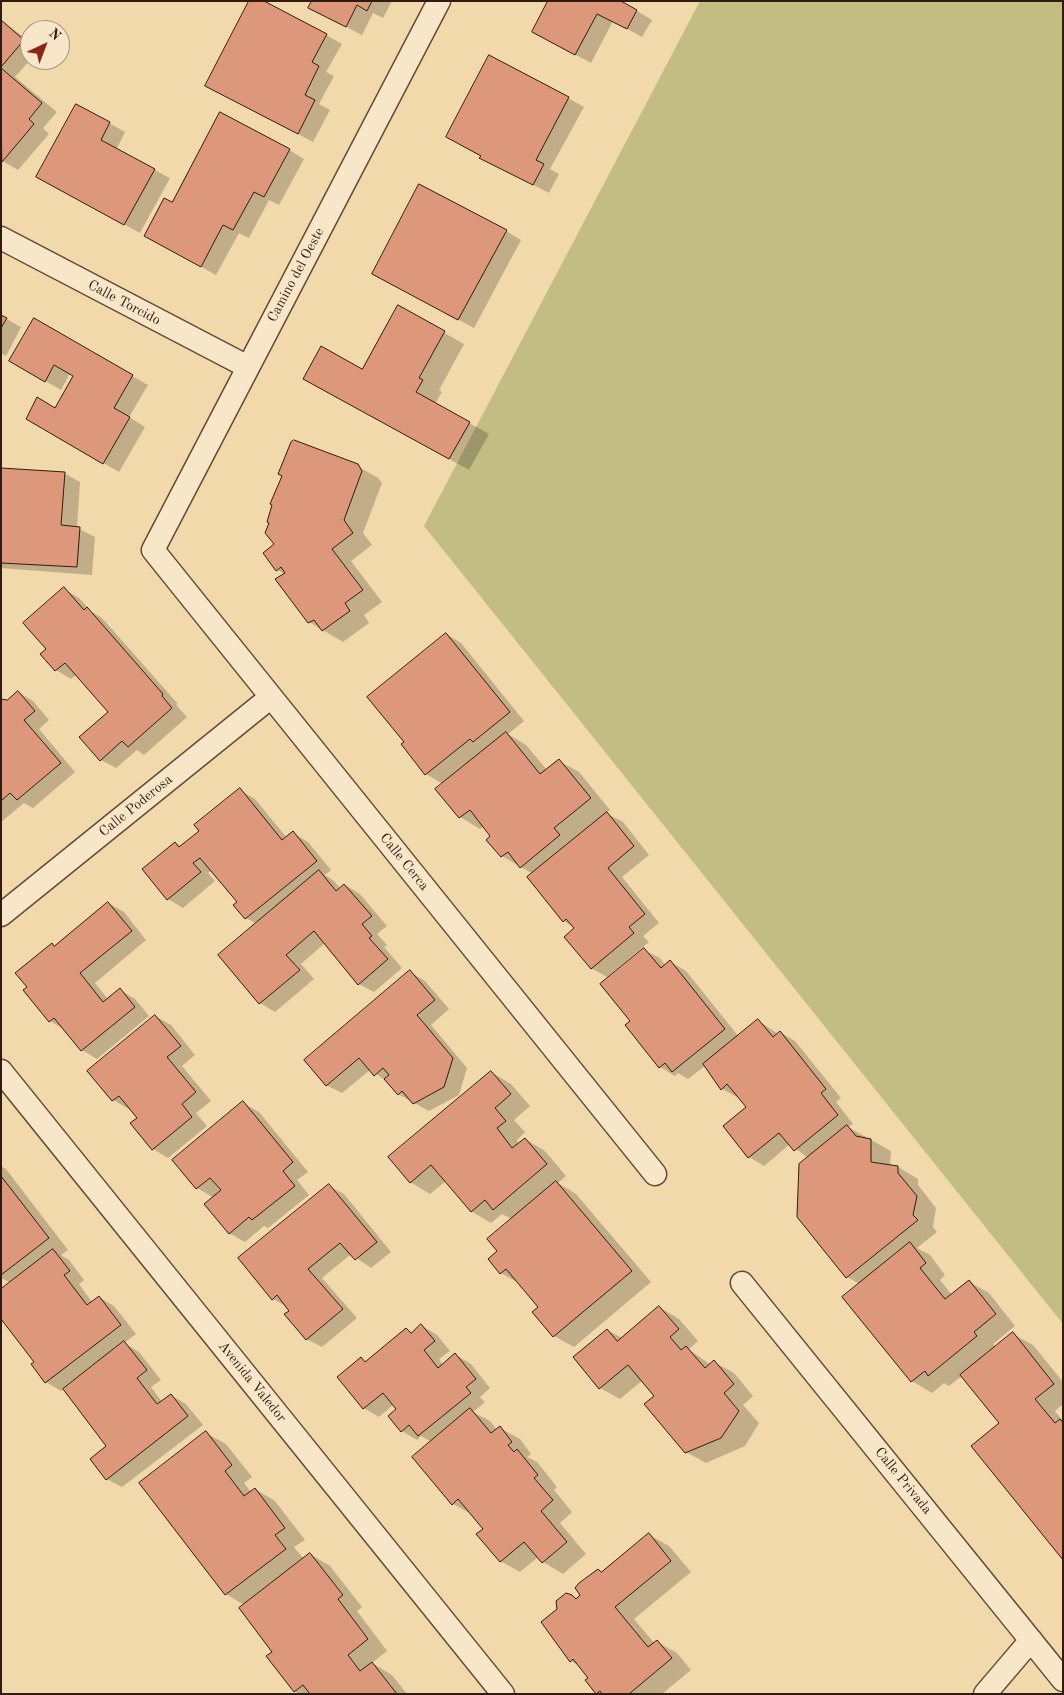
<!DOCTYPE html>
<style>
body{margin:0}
#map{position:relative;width:1064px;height:1695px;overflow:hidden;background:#f2d9ab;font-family:"Old Standard TT",serif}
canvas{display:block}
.frame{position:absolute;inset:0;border:2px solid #321a10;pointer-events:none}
.north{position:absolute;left:20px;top:20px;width:50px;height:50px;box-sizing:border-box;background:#f7e6c8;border:1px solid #a8947e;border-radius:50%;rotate:43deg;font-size:14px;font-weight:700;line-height:20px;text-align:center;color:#321a10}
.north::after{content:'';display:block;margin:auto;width:18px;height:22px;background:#8f2418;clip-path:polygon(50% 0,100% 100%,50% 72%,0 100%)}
</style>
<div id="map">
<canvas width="1064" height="1695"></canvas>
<div class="frame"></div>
<div class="north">N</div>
</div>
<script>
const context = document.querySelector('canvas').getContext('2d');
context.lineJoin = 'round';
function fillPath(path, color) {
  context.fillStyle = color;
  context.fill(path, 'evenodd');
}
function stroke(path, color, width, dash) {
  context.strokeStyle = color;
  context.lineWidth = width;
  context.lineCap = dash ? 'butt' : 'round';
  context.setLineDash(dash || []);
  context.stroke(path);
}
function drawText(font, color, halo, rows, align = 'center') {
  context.font = font + ' "Old Standard TT",serif';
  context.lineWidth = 4.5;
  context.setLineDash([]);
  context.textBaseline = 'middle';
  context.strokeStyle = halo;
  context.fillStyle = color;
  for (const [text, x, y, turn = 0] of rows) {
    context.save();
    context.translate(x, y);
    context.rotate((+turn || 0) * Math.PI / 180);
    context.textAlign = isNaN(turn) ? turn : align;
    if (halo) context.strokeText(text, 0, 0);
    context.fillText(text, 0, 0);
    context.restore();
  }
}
const green = new Path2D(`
 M700 1H1063V1324L424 526Z`);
const shadow = new Path2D(`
 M313 1H392L383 18 373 13 362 35 325 16Z
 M549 1 637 11 652 20 642 37 613 21 591 63 548 40Z
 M1 20 30 42V60L15 77 57 112 43 128 49 134 18 170 1 160Z
 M326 35 342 44 326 72 334 76 319 104 330 110 313 142 222 94Z
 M568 98 584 107 550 169 559 174 549 193 495 165Z
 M77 105 125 132 116 150 170 178 140 233 53 185Z
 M289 150 304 159 279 205 269 200 249 238 239 233 216 275 160 244 172 203Z
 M506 231 521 240 474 328 388 282Z
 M399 307 464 344 439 390 442 392 435 404 489 434 469 470 325 390 363 371Z
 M1 316 21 327 6 356 1 353Z
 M34 320 148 385 129 417 145 427 119 472 27 419 55 409 74 376 70 373 61 390 11 361Z
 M357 466 378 478 382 483 363 533 372 545 351 561 382 602 364 615 369 623 343 642 309 622 285 574 277 570 276 545 266 532 274 505Z
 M1 469 64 473 80 482 77 528 95 537 92 575 1 568Z
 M64 589 79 598 92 612 102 618 178 704 176 705 187 717 144 755 137 750 116 768 101 760 109 712 77 674 71 679 56 670 48 649Z
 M446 634 461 643 524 721 508 734 526 745 547 770 559 761 579 772 610 810 606 813 623 822 649 855 622 877 659 923 643 936 649 942 607 977 591 968 576 929 564 921 528 878 533 874 502 856 489 839 492 836 484 826 480 829 460 817 437 789 443 784 426 774 405 742Z
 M18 692 33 701 49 720 39 729 75 772 33 808 24 803 1 822V701L7 702Z
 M240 790 255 799 287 838 293 833 308 842 331 870 325 875 334 881 341 889 345 885 360 894 387 926 377 934 387 945 384 947 402 968 374 992 359 984 325 943 301 964 314 979 275 1012 260 1003 257 924 246 918 238 902 212 870 208 873 215 881 183 908 168 899 175 843 181 847 201 831Z
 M108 903 124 912 146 940 95 983 108 999 120 990 135 999 149 1016 97 1059 82 1050 65 1030 50 1021 25 990 52 944 55 946Z
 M644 950 660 958 666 966 671 962 686 971 739 1037 759 1021 778 1034 780 1032 795 1041 841 1098 836 1102 853 1124 848 1127 891 1151 890 1166 898 1167 918 1179V1185L936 1208 933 1227 937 1232 917 1248 930 1255 945 1275 940 1280 952 1295 969 1282 989 1293 1015 1326 993 1344 996 1347 1013 1334 1033 1345 1063 1382V1404L1055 1411 1063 1421V1558L1001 1424 962 1376 949 1386 944 1383 932 1393 912 1381 844 1297 860 1284 847 1277 808 1158 790 1144 764 1166 749 1157 748 1107 738 1096 737 1097 722 1089 706 1065 688 1079 678 1073 675 1076 660 1067 632 1021Z
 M410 972 425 981 449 1009 431 1025 467 1068 459 1095 429 1111 398 1094 391 1084 370 1070 342 1093 326 1085Z
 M155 1016 171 1025 195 1055 182 1066 211 1101 196 1113 207 1126 168 1158 153 1149 139 1118 130 1108 129 1109 113 1100 89 1071Z
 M491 1072 511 1084 530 1106 514 1120 525 1132 517 1140 519 1144 525 1139 545 1151 566 1176 558 1183 576 1194 651 1282 574 1347 554 1336 539 1308 520 1284 501 1273 489 1259 499 1251 512 1219 502 1214 491 1223 471 1211 446 1181 430 1194 410 1182Z
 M243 1103 259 1112 308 1172 297 1180 309 1195 268 1228 264 1226 245 1242 229 1233 214 1198 197 1188Z
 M1 1166 6 1169 68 1250 61 1255 69 1260 84 1280 79 1284 92 1302 99 1297 114 1306 136 1334 124 1343 139 1352 161 1380 151 1387 162 1402 171 1395 186 1404 203 1425 122 1487 107 1479 108 1446 64 1389 61 1391 46 1382 36 1362 6 1324 1 1321V1291L11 1283 1 1278Z
 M329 1186 344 1194 391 1252 371 1268 351 1254 322 1278 357 1318 322 1347 306 1339 289 1308 273 1299Z
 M659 1307 679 1319 698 1341 689 1349 691 1351 711 1365 714 1362 734 1373 753 1396 743 1405 759 1423 745 1446 706 1463 686 1452 656 1396 643 1380 620 1399 600 1388 607 1330 622 1338Z
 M422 1326 437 1335 450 1351 439 1359 443 1365 456 1355 471 1364 490 1388 480 1397 485 1402 473 1412 490 1421 497 1430 500 1428 520 1439 531 1454 527 1457 537 1462 557 1487 554 1490 572 1512 560 1523 586 1554 563 1574 543 1562 538 1557 520 1572 500 1561 484 1529 473 1515 453 1504 432 1442 421 1436 417 1440 402 1431 398 1409 394 1404 379 1417 364 1408 361 1359 367 1362 407 1330 413 1333Z
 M206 1433 226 1444 252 1477 244 1483 251 1492 255 1489 275 1501 305 1540 294 1547 304 1559 310 1554 330 1566 362 1607 357 1611 387 1651 372 1663 392 1675 407 1694H300L294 1691 274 1652 244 1605 226 1594 141 1483Z
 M649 1535 669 1546 691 1572 634 1619 655 1644 657 1642 677 1653 691 1670 662 1694H599L581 1667 571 1661 558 1609 572 1596 577 1599 598 1570 602 1573Z`);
const building = new Path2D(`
 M249 1H264L327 34 312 62 319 66 305 95 315 100 298 134 205 86Z
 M312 1H372L367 11 357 5 346 27 308 8Z
 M548 1H621L637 10 627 29 597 14 575 55 532 32Z
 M1 20 24 40 1 67Z
 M489 55 569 97 536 160 544 164 533 185 479 158 481 156 446 137Z
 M1 68 42 103 29 119 34 124 2 162Z
 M76 104 110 122 101 140 155 169 124 225 36 177Z
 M220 112 290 149 264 197 254 192 233 230 223 225 201 267 144 236 164 198 172 202Z
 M419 184 507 230 458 320 372 274Z
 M398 305 445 331 419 378 423 380 416 392 470 422 449 459 303 379 321 346 362 369Z
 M1 315 7 318 1 328Z
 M34 318 133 375 114 408 130 417 103 464 26 419 37 397 55 408 73 376 54 365 45 382 9 361Z
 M294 440 358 464 362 471 344 520 353 533 332 549 363 590 345 603 350 611 322 631 314 620 308 623 275 579 285 573 281 567 276 571 263 553 274 544 265 533 269 523 267 522 272 505 270 504 282 476 278 474 291 442Z
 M1 468 65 472 61 525 80 527 77 567 1 563Z
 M64 587 84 610 87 607 163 694 162 696 172 708 128 747 122 741 100 761 79 737 108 712 65 663 55 671 40 654 46 649 23 623Z
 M446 633 510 712 473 742 470 739 425 775 401 744 404 742 367 697Z
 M18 691 35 711 24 720 61 763 17 800 10 793 1 801V699L7 700Z
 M506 732 540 774 559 759 591 798 554 828 560 835 520 868 508 852 501 857 486 840 490 836 470 810 459 818 435 789Z
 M240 788 282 840 293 831 317 861 245 919 233 905 237 902 200 858 193 863 201 872 167 900 142 869 175 842 179 847 199 831 194 825Z
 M607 812 634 846 608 868 645 914 629 927 634 933 591 969 564 937 574 928 566 919 563 922 527 877Z
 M319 870 336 891 344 884 372 916 362 924 372 936 369 938 388 959 358 985 314 931 286 955 300 970 259 1004 218 955Z
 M108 902 132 931 80 973 103 1002 120 988 135 1007 81 1051 54 1018 49 1022 23 990 27 987 15 973 52 943 54 946Z
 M644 948 661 968 670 960 725 1029 672 1072 665 1063 659 1068 625 1025 630 1021 600 984Z
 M410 970 435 1000 417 1015 453 1058 444 1087 413 1104 402 1091 398 1095 384 1079 389 1075 383 1068 374 1076 359 1058 326 1086 304 1060Z
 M155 1015 181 1046 167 1057 196 1092 182 1104 192 1117 152 1150 130 1123 137 1118 119 1096 112 1101 87 1071Z
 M758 1019 773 1037 780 1031 826 1089 821 1093 838 1115 794 1151 779 1133 748 1158 723 1126 746 1107 727 1084 721 1090 703 1064Z
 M491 1071 511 1094 495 1108 506 1121 497 1128 512 1148 525 1138 547 1164 493 1210 485 1200 471 1212 431 1165 410 1183 388 1157Z
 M243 1101 293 1162 283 1171 295 1186 252 1220 249 1217 229 1234 204 1204 221 1190 210 1178 196 1189 172 1160Z
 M847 1125 856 1136 871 1139V1162L898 1166V1173L917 1196 913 1215 918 1220 846 1278 797 1217 799 1164Z
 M1 1176 49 1238 1 1275Z
 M556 1181 632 1271 553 1337 532 1312 538 1307 506 1269 500 1274 488 1259 497 1251 487 1239Z
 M329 1184 377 1242 355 1260 340 1243 308 1269 343 1309 306 1340 284 1314 289 1311 277 1295 272 1300 238 1258Z
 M910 1242 926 1263 920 1268 945 1299 969 1280 996 1314 974 1332 977 1336 928 1376 925 1371 911 1382 842 1297Z
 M53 1249 70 1271 64 1275 87 1305 99 1296 121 1325 45 1383 31 1364 34 1362 1 1319V1289Z
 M659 1306 679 1329 670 1337 681 1350 686 1346 705 1368 714 1360 734 1384 724 1393 739 1411 721 1438 685 1453 644 1404 654 1396 628 1365 599 1389 573 1357 607 1329 617 1341Z
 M421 1324 435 1341 424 1350 438 1368 455 1353 476 1379 466 1387 471 1393 418 1436 409 1425 401 1432 388 1416 396 1409 383 1393 363 1409 337 1377 361 1357 365 1362 406 1328 411 1333Z
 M1013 1332 1054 1384 1035 1399 1055 1423 1060 1419 1063 1423V1560L971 1446 999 1423 960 1375Z
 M124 1341 147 1370 137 1378 157 1404 171 1394 188 1416 106 1480 90 1459 106 1446 63 1389Z
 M470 1408 491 1433 500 1426 512 1442 508 1445 514 1452 517 1449 538 1475 534 1478 553 1500 541 1511 567 1542 542 1563 524 1542 500 1562 476 1534 483 1529 458 1499 452 1505 412 1457Z
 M206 1431 232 1465 225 1471 244 1496 255 1488 285 1528 275 1535 286 1549 225 1595 139 1483Z
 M649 1533 671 1561 615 1607 648 1647 657 1640 672 1658 629 1694H602L600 1691 596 1694 585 1680 588 1678 573 1659 570 1662 541 1622 557 1609 556 1601 566 1593 572 1595 576 1599 580 1595 575 1588 579 1583 598 1569 601 1572Z
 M310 1553 343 1595 338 1599 368 1639 348 1655 360 1671 372 1662 397 1694H310L303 1685 294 1692 266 1656 272 1652 239 1608Z`);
const street = new Path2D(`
 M439 1 153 550 655 1174
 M1 238 248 367
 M1 915 271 697
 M1 1071 503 1694
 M742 1283 1063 1680
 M985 1694 1031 1640`);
const streetNames = [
 ["Camino del Oeste",296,275,-62],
 ["Calle Torcido",124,303,28],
 ["Calle Poderosa",136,806,-39],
 ["Calle Cerca",404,862,51],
 ["Avenida Valedor",252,1382,51],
 ["Calle Privada",903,1481,51]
];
fillPath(green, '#c3bd83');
fillPath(shadow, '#0003');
fillPath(building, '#dd987b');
stroke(building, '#321a10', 1);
stroke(street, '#624a37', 25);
stroke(street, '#f7e6c8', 22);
drawText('14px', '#321a10', '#f7e6c8', streetNames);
</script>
